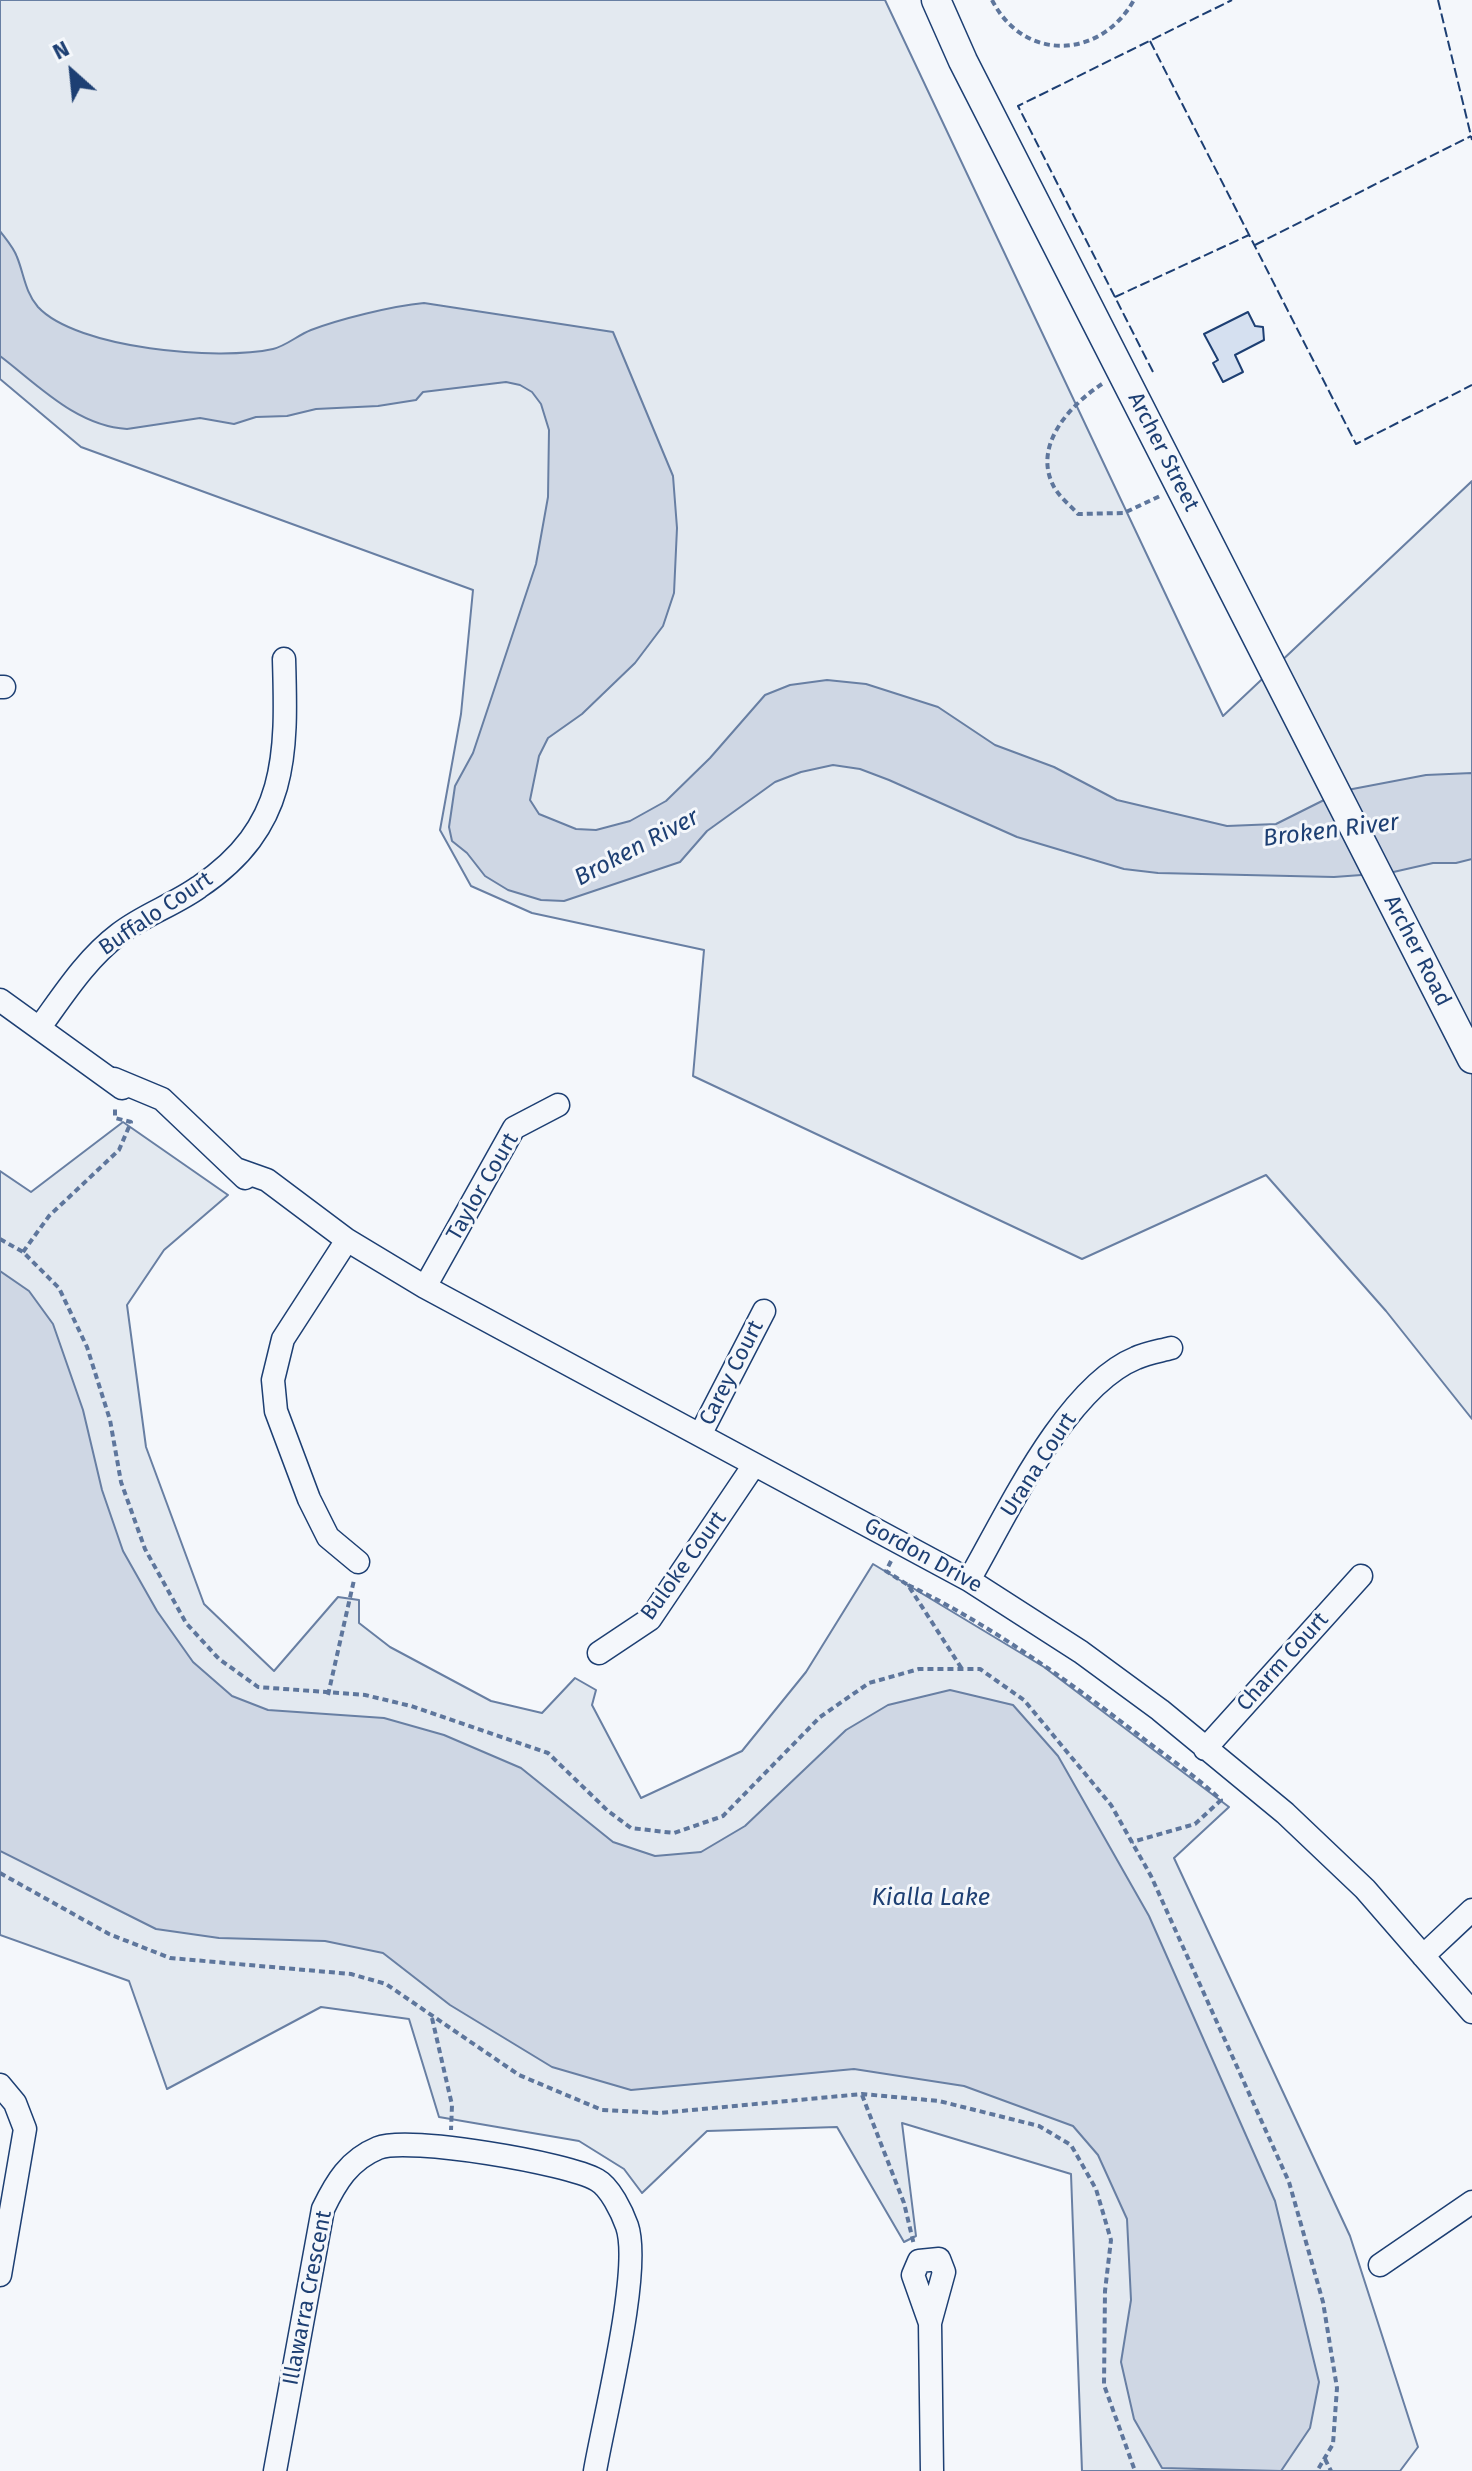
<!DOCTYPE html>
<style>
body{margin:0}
#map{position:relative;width:1472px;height:2471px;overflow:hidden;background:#f4f7fb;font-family:"Fira Sans",sans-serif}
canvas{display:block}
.north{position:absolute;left:32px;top:32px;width:80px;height:80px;-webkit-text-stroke:6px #f4f7fb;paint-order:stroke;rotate:333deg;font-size:22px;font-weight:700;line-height:32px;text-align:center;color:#1d3f73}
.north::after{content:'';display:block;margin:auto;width:28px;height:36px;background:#1d3f73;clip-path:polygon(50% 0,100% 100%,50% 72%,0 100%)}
</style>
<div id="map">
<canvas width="1472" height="2471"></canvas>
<div class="north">N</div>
</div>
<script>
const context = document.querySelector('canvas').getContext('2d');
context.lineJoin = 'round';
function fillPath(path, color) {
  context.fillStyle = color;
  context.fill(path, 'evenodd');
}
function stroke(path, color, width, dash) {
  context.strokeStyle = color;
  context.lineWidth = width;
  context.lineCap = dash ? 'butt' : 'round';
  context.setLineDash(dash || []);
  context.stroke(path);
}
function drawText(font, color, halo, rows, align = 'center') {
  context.font = font + ' "Fira Sans",sans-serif';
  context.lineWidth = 6;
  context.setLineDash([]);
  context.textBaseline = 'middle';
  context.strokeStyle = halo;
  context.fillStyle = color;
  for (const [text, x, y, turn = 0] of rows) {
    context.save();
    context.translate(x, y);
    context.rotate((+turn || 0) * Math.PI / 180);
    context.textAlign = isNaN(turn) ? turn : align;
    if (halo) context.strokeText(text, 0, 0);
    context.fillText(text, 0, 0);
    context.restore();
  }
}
const green = new Path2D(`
 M0 0H885L1223 716 1472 481V1419L1386 1311 1266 1175 1082 1259 693 1076 704 950 532 913 471 886 440 830 461 714 473 590 81 447 0 379Z
 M123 1122 228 1195 164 1250 127 1305 146 1447 204 1604 274 1671 338 1597 359 1600V1623L390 1647 491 1701 542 1713 575 1678 596 1690 592 1705 641 1798 742 1751 806 1672 873 1564 1044 1667 1229 1807 1174 1858 1350 2236 1418 2447 1400 2471H1082L1071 2174 902 2123 916 2236 904 2242 837 2127 707 2131 642 2193 624 2169 579 2141 439 2117 409 2019 321 2007 167 2089 129 1981 0 1935V1171L31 1192Z`);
const water = new Path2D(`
 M0 231C6 239 14 248 17 257 24 274 25 292 38 307 77 349 219 361 273 349 286 346 298 335 311 330 340 319 392 306 424 303L613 332 673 476 677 528 674 593 663 626 635 663 582 714 548 738 539 756 530 800 539 814 576 829 596 830 630 821 666 801 710 758 765 695 790 685 827 680 866 684 938 707 995 745 1054 767 1117 800 1227 826 1276 824 1342 791 1426 775 1472 773V859L1456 863H1433L1389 873 1334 877 1158 873 1124 869 1017 837 889 780 860 769 833 765 801 772 775 782 707 831 680 862 564 901 541 900 508 890 485 876 467 853 452 841 449 827 455 786 473 753 536 564 548 497 549 430 541 404 532 392 520 385 506 382 423 392 416 400 378 406 316 409 287 416 256 417 234 424 200 418 127 429C76 426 37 384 0 356Z
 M0 1271 29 1291 53 1324 83 1410 102 1490 123 1551 157 1611 193 1662 232 1696 268 1710 384 1718 444 1735 521 1768 613 1842 655 1856 701 1852 745 1826 846 1730 888 1705 950 1690 1013 1705 1058 1756 1149 1916 1275 2201 1319 2382 1310 2428 1281 2471 1162 2468 1134 2419 1121 2362 1131 2300 1127 2219 1098 2155 1073 2126 964 2086 854 2069 631 2090 552 2067 450 2005 383 1953 325 1941 219 1938 156 1929 0 1851Z`);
const building = new Path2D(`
 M1248 312 1255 326 1263 327 1264 340 1235 355 1243 372 1223 382 1213 363 1218 360 1204 334Z`);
const path = new Path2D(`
 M992 0C1024 63 1101 59 1134 0
 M1102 384C1070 405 1033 445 1053 485 1058 496 1071 506 1078 514L1124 513 1160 496
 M0 1239 23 1252 59 1288 87 1347 110 1420 121 1482 145 1549 186 1623 219 1659 258 1687 365 1695 411 1706 548 1753 608 1811 631 1828 674 1833 723 1816 820 1717 869 1683 919 1669H980L1024 1700 1111 1805 1151 1876 1289 2182 1323 2302 1337 2388 1333 2444 1317 2471
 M23 1252 49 1216 119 1150 131 1122 115 1118V1108
 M891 1561 886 1571 908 1585 962 1669
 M908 1585C991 1625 1067 1680 1140 1736 1167 1757 1196 1776 1221 1800L1195 1824 1132 1842
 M328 1695 354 1580
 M0 1873 109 1934 170 1958 351 1974 386 1984 519 2075 602 2110 660 2113 862 2094 939 2101 1039 2126 1071 2145 1096 2189 1111 2240 1105 2291 1104 2385 1135 2471
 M432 2018 452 2105 451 2130
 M862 2095 904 2203 914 2245
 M1325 2459 1331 2471`);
const minor = new Path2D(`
 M0 687H4
 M0 1000 122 1088
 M40 1027C64 994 86 959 119 934 143 915 174 905 199 887 288 827 287 756 284 659
 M114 1079 162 1099 245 1178
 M236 1169 267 1180 347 1240 425 1287 969 1580 1081 1652 1160 1710 1285 1813 1365 1889 1472 2012
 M347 1240 283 1339 273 1380 276 1411 309 1499 328 1537 358 1562
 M425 1287 514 1128 558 1105
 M700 1435 764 1311
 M969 1580C1006 1516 1065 1387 1136 1358 1147 1353 1160 1351 1171 1348
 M599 1653 650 1619 754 1465
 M1205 1749 1361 1576
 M1423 1956 1472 1910
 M0 2085 15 2103 25 2129 0 2275
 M1380 2265 1472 2202
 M930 2323 913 2275 919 2261 939 2259 944 2272 930 2323 932 2471
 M275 2471 323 2209C336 2182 349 2160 378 2148 408 2136 568 2163 597 2180 610 2187 622 2212 627 2226 642 2270 604 2418 595 2471`);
const major = new Path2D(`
 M936 0 963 61 1472 1059`);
const fence = new Path2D(`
 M1438 0 1472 140
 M1150 41 1356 444 1472 385
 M1255 245 1471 136
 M1115 297 1249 235
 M1153 372 1018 106 1232 0`);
const streetNames = [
 ["Archer Street",1163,452,63],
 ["Buffalo Court",156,914,-34],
 ["Archer Road",1417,951,63],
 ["Taylor Court",483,1187,-60],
 ["Carey Court",732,1373,-63],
 ["Urana Court",1039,1465,-57],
 ["Gordon Drive",923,1556,29],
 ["Buloke Court",684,1566,-54],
 ["Charm Court",1283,1662,-48],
 ["Illawarra Crescent",308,2298,-79]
];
const waterNames = [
 ["Broken River",1331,831,-7],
 ["Broken River",637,848,-28],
 ["Kialla Lake",931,1898]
];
fillPath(green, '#e3e9f0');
stroke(green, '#687fa3', 2);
fillPath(water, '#cfd7e4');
stroke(water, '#687fa3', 2);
fillPath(building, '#d5e0f0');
stroke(building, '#1d3f73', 2);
stroke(minor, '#1d3f73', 25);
stroke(major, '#1d3f73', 31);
stroke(path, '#5e769c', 4, [6, 4]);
stroke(minor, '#f4f7fb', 22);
stroke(major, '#f4f7fb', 28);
stroke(fence, '#1d3f73', 2, [10, 4]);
drawText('22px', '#1d3f73', '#f4f7fb', streetNames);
drawText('italic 24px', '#1d3f73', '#f4f7fb', waterNames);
</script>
